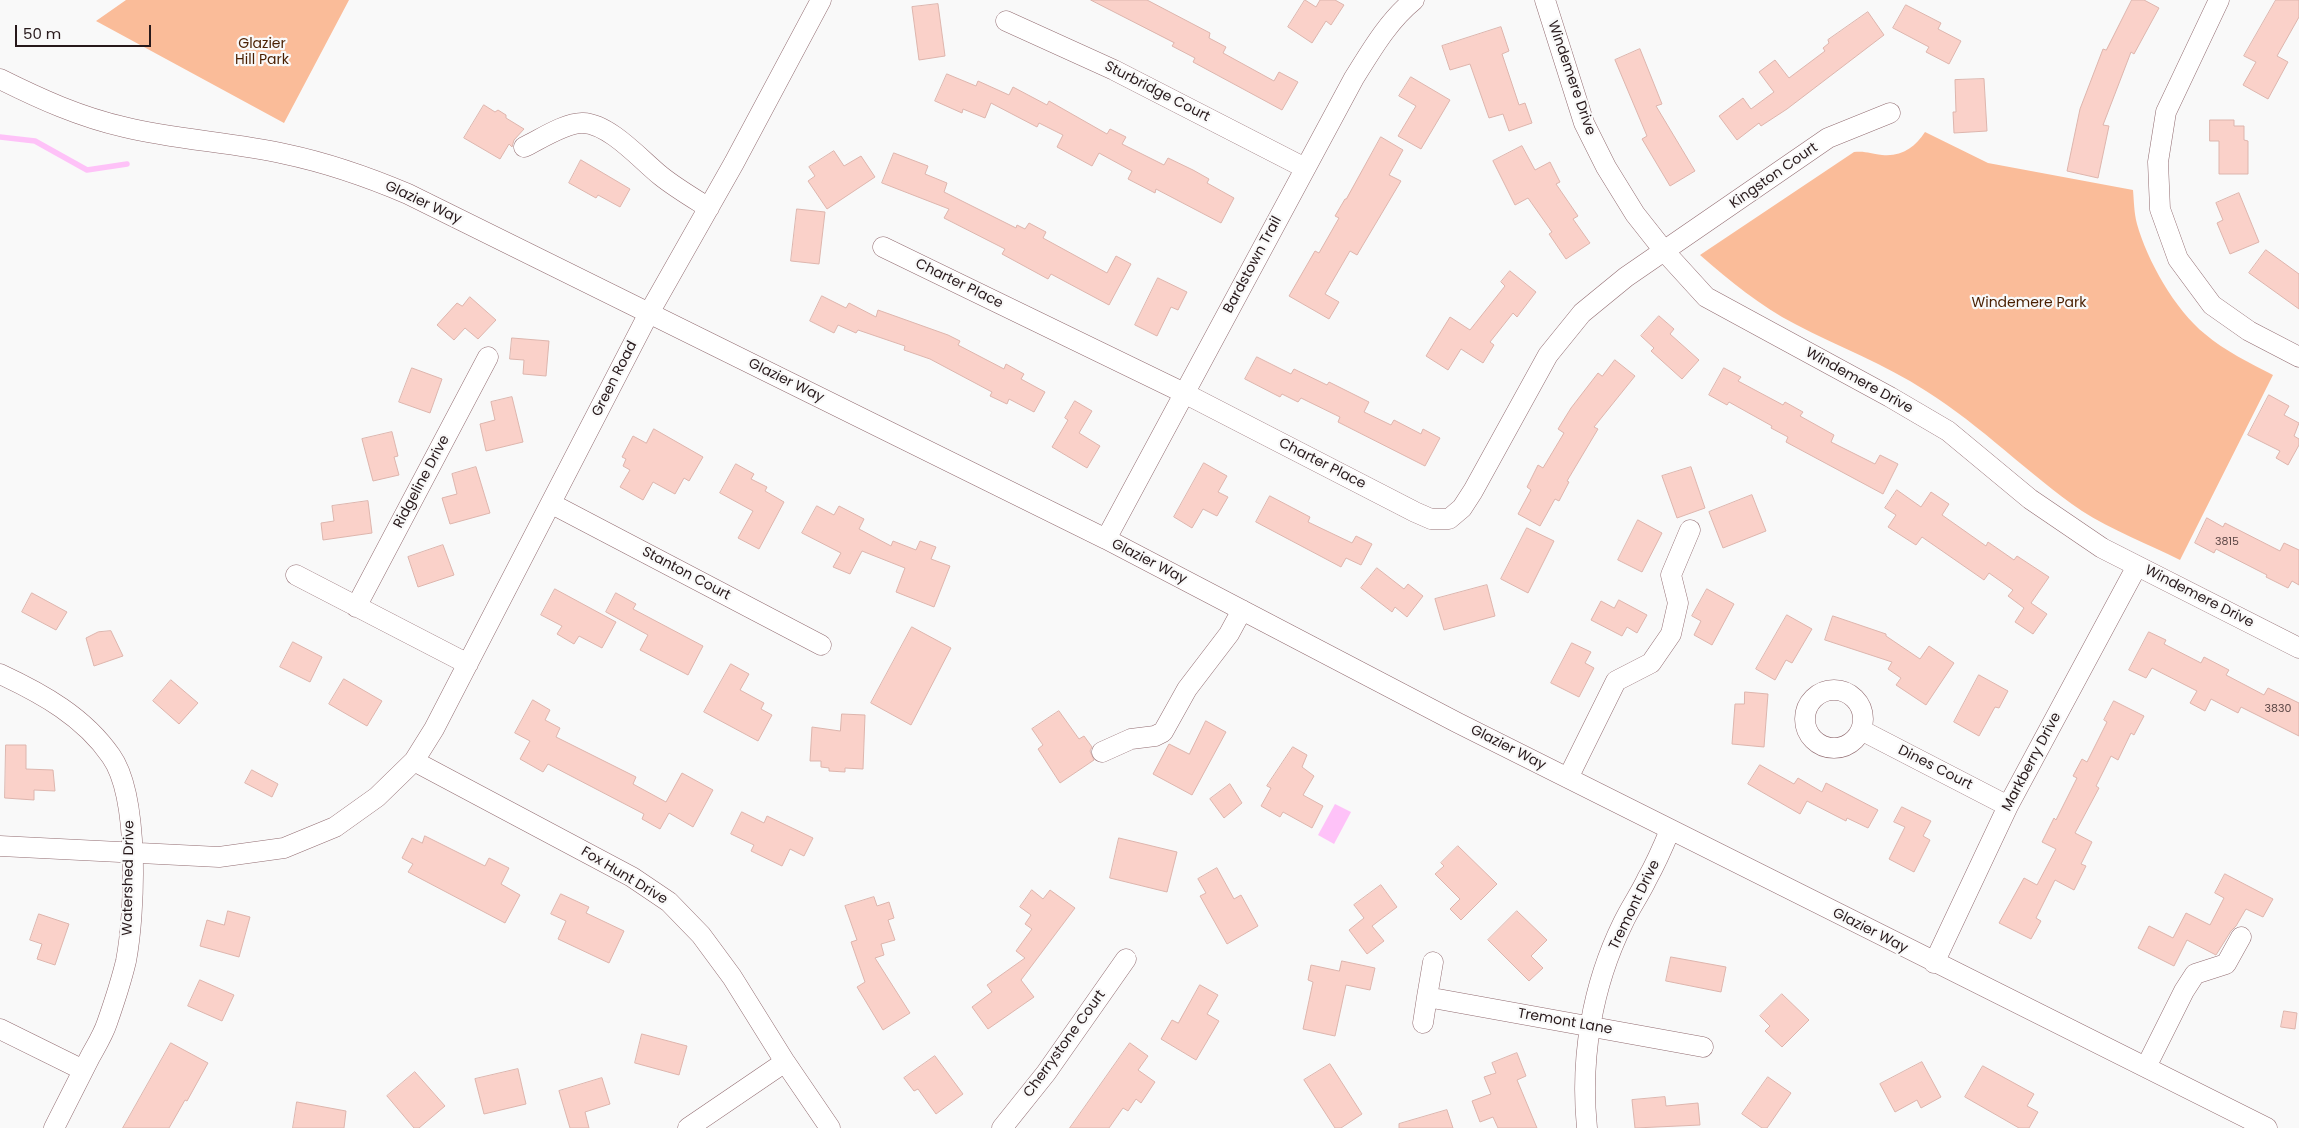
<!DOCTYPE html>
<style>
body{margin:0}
#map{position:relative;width:2299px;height:1128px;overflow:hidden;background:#f9f9f9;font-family:Poppins,sans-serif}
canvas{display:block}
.scale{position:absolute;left:15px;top:25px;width:136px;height:22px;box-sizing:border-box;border:2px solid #27191b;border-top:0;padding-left:6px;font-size:15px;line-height:18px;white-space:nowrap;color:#27191b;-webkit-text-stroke:4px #f9f9f9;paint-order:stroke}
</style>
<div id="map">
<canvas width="2299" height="1128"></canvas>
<div class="scale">50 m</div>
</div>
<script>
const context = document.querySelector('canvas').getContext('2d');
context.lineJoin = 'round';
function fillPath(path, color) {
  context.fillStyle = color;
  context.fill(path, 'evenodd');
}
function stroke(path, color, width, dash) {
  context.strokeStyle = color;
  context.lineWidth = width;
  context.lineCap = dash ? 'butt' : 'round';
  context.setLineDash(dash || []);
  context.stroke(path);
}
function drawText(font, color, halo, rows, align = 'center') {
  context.font = font + ' Poppins,sans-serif';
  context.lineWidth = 4.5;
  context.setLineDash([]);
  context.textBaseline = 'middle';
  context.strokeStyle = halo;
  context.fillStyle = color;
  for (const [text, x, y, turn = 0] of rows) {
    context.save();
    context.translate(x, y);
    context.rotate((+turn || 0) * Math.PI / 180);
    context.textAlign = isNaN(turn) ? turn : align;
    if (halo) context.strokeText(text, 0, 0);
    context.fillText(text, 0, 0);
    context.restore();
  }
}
const green = new Path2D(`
 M126 0H349L284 123 96 21Z
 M1925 132 1988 163 2133 190C2134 201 2134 213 2137 224 2147 260 2175 310 2205 334 2225 351 2250 363 2273 375L2180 560C2150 545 2110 529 2082 511 2028 474 1982 426 1926 391 1885 364 1839 347 1795 324 1760 306 1730 281 1700 255L1854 152C1868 151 1870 154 1882 155 1902 157 1915 147 1925 132Z`);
const water = new Path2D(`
 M1335 804 1351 812 1334 844 1318 835Z`);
const stream = new Path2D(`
 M0 137 35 141 87 170 127 164`);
const building = new Path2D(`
 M1091 0H1147L1210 33 1209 38 1226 47 1223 53 1274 81 1279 72 1298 82 1282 110 1193 62 1195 58 1172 46 1174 43Z
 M1305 0 1316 7 1320 0H1335L1344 5 1331 25 1326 21 1312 43 1288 27Z
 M2132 0H2144L2159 8 2134 54 2131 52 2103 125 2109 126 2098 178 2067 171 2080 109 2103 49 2106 50Z
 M2276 0H2299V17L2277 56 2288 62 2268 99 2243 85 2256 62 2244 56Z
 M938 4 945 56 919 60 912 7Z
 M1906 5 1941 23 1938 29 1961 41 1949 64 1926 52 1929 47 1893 28Z
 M1868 12 1884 35 1787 109 1761 126 1759 123 1737 140 1719 116 1743 98 1751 109 1774 92 1759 72 1775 60 1789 78 1825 51 1823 48 1829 43 1828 40Z
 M1501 27 1509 51 1502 54 1519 105 1525 103 1532 123 1509 131 1503 114 1489 118 1470 64 1450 70 1442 46Z
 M1640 49 1662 104 1656 106 1695 171 1670 186 1642 139 1647 136 1615 60Z
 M947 74 976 86 978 81 1009 95 1013 87 1047 105 1049 101 1107 134 1110 129 1126 137 1122 144 1164 165 1168 158 1193 170 1209 179 1207 183 1234 198 1221 223 1156 189 1155 193 1128 179 1132 171 1099 153 1092 166 1057 147 1063 135 1039 123 1037 127 991 103 985 118 963 109 962 113 935 101Z
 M1411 77 1450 100 1421 149 1398 136 1416 106 1399 96Z
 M1984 79 1987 131 1954 133 1953 112H1956L1955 80Z
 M484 105 495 112 498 110 506 115V118L524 129 514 140 512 147 509 144 500 159 464 138Z
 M2210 120H2234V126H2244V140L2248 141V174H2219V141H2210Z
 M1381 137 1403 150 1389 175 1401 181 1357 255 1350 251 1325 294 1339 302 1329 319 1289 296 1315 251 1319 253 1339 218 1335 216 1345 199H1346Z
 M1522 146 1535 170 1550 162 1560 182 1556 184 1578 216 1573 219 1590 243 1566 259 1549 234 1552 232 1528 198 1515 205 1493 161Z
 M834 151 844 166 861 156 875 177 827 209 808 181 815 176 809 167Z
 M894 153 928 166 925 174 947 183 944 192 1016 228 1017 225 1025 229 1029 223 1046 232 1043 238 1107 273 1116 256 1131 264 1109 305 1051 274 1048 279 1002 254 1005 249 944 218 949 209 882 183Z
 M581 160 630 189 620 207 598 195 596 198 569 183Z
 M2239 193 2259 242 2230 254 2217 223 2223 220 2216 203Z
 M797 209 825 212 819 264 791 261Z
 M2266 250 2299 274V309L2249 273Z
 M1510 271 1536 292 1517 317 1513 313 1490 342 1494 345 1483 363 1461 349 1448 370 1426 356 1450 317 1470 330 1505 286 1501 282Z
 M1158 278 1187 292 1178 310 1171 307 1157 336 1135 325Z
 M822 296 846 308 849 303 876 317 878 310 948 335 960 341 958 345 1004 369 1006 364 1024 374 1021 379 1045 392 1034 412 1009 399 1007 404 990 396 992 392 930 359 904 350 905 346 858 330 856 333 838 325 834 333 810 321Z
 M470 297 496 320 478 339 465 328 454 340 437 325 457 303 462 306Z
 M1659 316 1674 329 1670 334 1699 360 1682 379 1651 351 1654 348 1641 336Z
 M512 338 549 341 546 376 523 374 524 360 510 359Z
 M1257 357 1291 374 1294 369 1327 385 1329 382 1369 402 1364 412 1391 425 1394 420 1421 434 1423 429 1440 438 1425 466 1338 422 1340 417 1301 398 1298 402 1282 394 1280 397 1245 379Z
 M1615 360 1635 376 1594 427 1598 429 1567 481 1569 482 1559 501 1555 499 1540 526 1518 514 1531 490 1527 487 1538 465 1543 468 1564 433 1558 429 1571 408 1598 373 1602 376Z
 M412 368 442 379 430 413 399 402Z
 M1724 368 1741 377 1738 381 1783 405 1785 402 1803 412 1800 416 1834 435 1831 442 1875 464 1880 455 1898 464 1883 494 1786 442 1788 437 1771 428 1772 426 1729 402 1727 405 1709 395Z
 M2269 395 2289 406 2284 415 2299 423 2294 436 2299 439V445L2288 465 2276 458 2280 451 2248 435Z
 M512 397 523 442 486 451 480 424 495 420 491 402Z
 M1075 401 1092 411 1079 433 1100 446 1087 468 1052 447 1068 420 1065 418Z
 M654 429 703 457 689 481 684 478 675 494 653 482 643 500 620 487 630 470 623 466 626 459 622 457 633 436 646 443Z
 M392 432 398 456 394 457 399 475 373 481 362 439Z
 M1204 463 1227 476 1218 492 1228 497 1217 516 1203 509 1192 528 1174 517Z
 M736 464 754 474 751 479 767 487 765 491 784 502 759 549 738 538 753 511 720 493Z
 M476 467 490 513 450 524 442 498 457 494 452 474Z
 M1691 467 1705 508 1677 518 1662 476Z
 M1897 490 1921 507 1931 492 1949 504 1942 515 1986 546 1988 542 2014 560 2017 556 2049 577 2031 603 2047 614 2033 634 2015 622 2024 608 2008 596 2013 590 1989 573 1984 580 1922 537 1916 545 1888 527 1896 515 1885 508Z
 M1752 495 1766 531 1723 548 1709 512Z
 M1270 496 1310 517 1308 522 1352 543 1356 536 1372 544 1361 565 1346 558 1341 567 1256 522Z
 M368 501 372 533 323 540 321 523 334 521 332 506Z
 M817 506 834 515 839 506 864 519 859 529 891 546 893 541 916 550 920 541 936 547 931 559 950 566 934 607 896 592 905 568 862 551 850 574 833 567 841 553 802 533Z
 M2207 518 2223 527 2225 523 2280 551 2284 543 2299 550V585L2292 581 2288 588 2266 577 2267 575 2216 549 2214 553 2195 543Z
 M1638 520 1662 533 1642 572 1618 560Z
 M1527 528 1554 541 1528 593 1501 579Z
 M443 545 454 575 418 587 408 557Z
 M1377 568 1404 589 1408 584 1423 596 1407 617 1395 607 1392 612 1361 588Z
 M1487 585 1495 616 1444 630 1435 599Z
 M555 589 616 622 602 648 579 636 574 644 557 634 562 626 541 615Z
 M1707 589 1734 604 1712 645 1694 635 1701 621 1692 616Z
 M32 593 67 612 56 630 22 612Z
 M616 593 636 604 633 609 703 646 688 675 640 650 648 635 606 612Z
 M1619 600 1647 615 1637 633 1627 627 1622 636 1591 620 1601 601 1614 608Z
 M1787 615 1812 629 1792 663 1786 660 1775 680 1756 669Z
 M1833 616 1886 634V636L1920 659 1929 646 1954 663 1926 705 1896 685 1901 678 1888 669 1892 662 1825 640Z
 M912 627 951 648 911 725 871 703Z
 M111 631 123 656 94 666 86 638 98 632Z
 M2149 632 2166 640 2164 644 2201 663 2204 657 2229 670 2226 675 2264 695 2268 688 2299 703V736L2241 707 2238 713 2211 699 2205 711 2190 703 2197 691 2152 668 2146 678 2129 670Z
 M293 642 322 657 310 682 280 667Z
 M1572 643 1591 652 1585 663 1594 668 1579 697 1551 683Z
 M731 664 749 674 740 690 764 703 761 709 772 715 758 741 704 712Z
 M1979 675 2008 691 1999 708 1995 707 1979 736 1954 722Z
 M344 679 382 701 367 726 329 704Z
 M171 680 198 703 179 724 153 701Z
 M1745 692 1768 694 1764 747 1732 744 1735 704H1744Z
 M533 700 550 710 545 720 560 728 556 737 636 777 633 784 666 802 682 773 713 790 693 827 669 813 660 829 642 819 644 814 548 764 543 772 520 759 530 741 515 733Z
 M2114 701 2144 716 2134 735 2131 733 2118 760 2111 756 2096 786 2099 788 2075 833 2092 842 2081 864 2086 866 2074 890 2055 880 2036 918 2041 921 2031 939 1999 923 2024 878 2037 885 2056 849 2042 842 2054 818 2056 820 2077 778 2073 776 2082 759 2087 762 2107 722 2104 720Z
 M1059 711 1079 739 1084 736 1092 747 1090 751 1094 760 1060 783 1038 749 1043 745 1032 729Z
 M842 714 865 715 863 769 845 768V772L829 771V768L821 767V761H810L812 727 840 731Z
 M1206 721 1226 732 1192 795 1153 774 1169 744 1189 754Z
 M6 745H26V769L53 770 55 791 34 790V800L5 798Z
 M1293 747 1307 755 1302 767 1314 776 1303 795 1323 806 1312 828 1283 812 1280 817 1261 806 1271 788 1267 786Z
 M1760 765 1794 784 1798 778 1822 792 1826 783 1878 810 1868 828 1847 818 1846 821 1807 801 1800 814 1748 784Z
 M252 770 278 784 272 797 245 783Z
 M1230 784 1242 803 1224 818 1210 799Z
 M1902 807 1931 821 1923 836 1930 840 1914 872 1889 859 1905 827 1894 822Z
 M742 812 764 823 767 816 813 838 804 856 790 849 782 866 751 851 754 845 731 834Z
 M425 836 485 866 489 858 509 868 501 884 520 895 505 923 408 872 413 864 402 858 412 838 422 843Z
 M1119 838 1177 852 1167 892 1110 878Z
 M1458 846 1497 884 1461 920 1450 909 1460 899 1435 874 1444 866 1441 863Z
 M1217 868 1234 899 1241 895 1258 926 1227 944 1200 896 1206 893 1198 879Z
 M2225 874 2273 899 2263 917 2246 909 2236 926 2231 931 2216 955 2187 940 2174 966 2138 948 2149 926 2173 938 2186 913 2210 925 2224 898 2215 893Z
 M1381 885 1397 907 1372 926 1384 941 1367 954 1349 930 1364 918 1354 905Z
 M1032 890 1043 899 1050 890 1075 908 1021 980 1034 997 988 1029 972 1007 992 992 987 985 1025 958 1016 951 1032 929 1025 924 1031 915 1020 907Z
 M561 894 589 907 586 913 624 931 609 963 558 939 566 921 551 914Z
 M874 897 877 906 889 902 894 918 888 920 895 940 881 944 884 955 875 958 910 1013 883 1030 857 987 865 982 851 942 857 940 845 906Z
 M228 911 250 917 239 957 200 946 207 920 224 925Z
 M1517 911 1547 940 1531 956 1543 968 1529 981 1488 940Z
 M39 914 69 924 55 965 37 959 42 944 30 940Z
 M1671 957 1726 967 1721 992 1666 981Z
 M1342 961 1375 968 1370 990 1346 985 1335 1036 1303 1029 1313 982 1308 980 1311 965 1339 971Z
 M200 980 234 995 222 1021 188 1006Z
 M1200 985 1218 995 1207 1014 1219 1021 1196 1060 1161 1039 1172 1020 1178 1023Z
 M1782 994 1809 1020 1782 1047 1765 1031 1770 1026 1760 1016Z
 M2284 1011 2297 1013 2295 1029 2281 1027Z
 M642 1034 687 1046 679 1075 635 1063Z
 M171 1043 208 1063 187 1101 185 1100 169 1128H123Z
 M1130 1043 1148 1056 1138 1070 1155 1082 1141 1103 1136 1099 1128 1111 1123 1108 1109 1128H1070Z
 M1517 1053 1526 1076 1517 1080 1537 1128H1498L1493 1117 1480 1122 1472 1101 1491 1094 1484 1077 1496 1073 1492 1063Z
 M935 1056 963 1094 936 1114 918 1089 914 1091 904 1078Z
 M1922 1062 1941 1097 1921 1108 1917 1100 1895 1112 1880 1084Z
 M1330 1064 1362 1114 1341 1128H1335L1304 1080Z
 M1983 1066 2034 1094 2027 1106 2038 1112 2029 1128H2019L1965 1097Z
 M518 1069 526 1104 484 1114 475 1079Z
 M415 1072 445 1106 419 1128H414L387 1096Z
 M1768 1077 1791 1093 1767 1128H1762L1742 1114Z
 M602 1078 610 1104 585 1112 589 1128H570L559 1091Z
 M1665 1097 1666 1106 1698 1103 1700 1125 1635 1128 1632 1100Z
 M297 1102 346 1111 344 1128H293Z
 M1447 1110 1453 1128H1399V1124Z`);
const minor = new Path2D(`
 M1545 0 1584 123 1606 167 1635 214 1665 252 1706 297 1890 397 1948 431 2030 499 2102 548 2299 648
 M2219 0 2166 112 2158 162 2160 209 2178 259 2212 305 2249 331 2299 357
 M1006 21 1114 70 1305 168
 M0 79C40 99 80 117 124 127 177 140 232 142 285 154 328 163 368 177 408 194L1106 539 1458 723 2267 1128
 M524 147C539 140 566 122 583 123 610 124 641 160 661 176 676 188 693 198 709 208
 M883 247 1184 393 1415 512 1431 519H1449L1462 508 1473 491 1548 355 1582 313 1626 277 1828 138 1890 113
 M552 504 821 645
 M1106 539 1354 78C1371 51 1388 21 1414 0
 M296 575 468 664
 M356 607 488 357
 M0 674C43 694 84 717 111 756 140 797 135 914 126 961 121 982 114 1003 107 1023 103 1035 96 1046 90 1057 78 1081 66 1104 54 1128
 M1805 719a29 29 0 1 1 58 0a29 29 0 1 1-58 0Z
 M1861 730 2008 806
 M1102 752 1131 739 1155 736 1163 732 1187 689 1229 634 1242 610
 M414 761 632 877 669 902 701 935 732 977 785 1062 830 1128
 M1568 778 1616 681 1651 663 1671 634 1678 603 1671 575 1690 530
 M0 846 219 857 284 848 335 827 377 797 414 761 434 729 649 313 734 163 821 0
 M1433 962 1427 997 1703 1047
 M1934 963 2008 806 2137 566
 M1423 1023 1427 997
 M0 1029 83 1070
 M2146 1067 2184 991 2195 974 2226 964 2241 937
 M688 1128 785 1062
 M1002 1128 1046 1073 1126 959
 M1587 1128C1580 1058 1592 986 1623 923 1630 908 1640 894 1647 879 1656 863 1663 847 1670 830`);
const numberNames = [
 ["3815",2227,542],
 ["3830",2278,709]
];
const parkNames = [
 ["Glazier",262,44],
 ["Hill Park",262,60],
 ["Windemere Park",2029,303]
];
const streetNames = [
 ["Windemere Drive",1571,78,71],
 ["Sturbridge Court",1157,92,27],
 ["Kingston Court",1774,176,-35],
 ["Glazier Way",423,203,25],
 ["Bardstown Trail",1253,265,-62],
 ["Charter Place",959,284,26],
 ["Green Road",615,379,-63],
 ["Glazier Way",786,381,26],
 ["Windemere Drive",1859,381,29],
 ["Charter Place",1322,464,27],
 ["Ridgeline Drive",422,482,-62],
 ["Glazier Way",1149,562,27],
 ["Stanton Court",686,574,28],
 ["Windemere Drive",2199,597,27],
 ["Glazier Way",1508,748,27],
 ["Markberry Drive",2032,762,-62],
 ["Dines Court",1935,768,27],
 ["Fox Hunt Drive",624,876,31],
 ["Watershed Drive",129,878,-89],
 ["Tremont Drive",1635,905,-64],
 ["Glazier Way",1870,931,27],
 ["Tremont Lane",1565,1022,10],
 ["Cherrystone Court",1065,1044,-54]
];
fillPath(green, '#fabc99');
fillPath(water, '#fec2f8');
stroke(stream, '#fec2f8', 5.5);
fillPath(building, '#fad1c9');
stroke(building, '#ddb5ad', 1);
stroke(minor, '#926c71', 21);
stroke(minor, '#fff', 20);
drawText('11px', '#5c4746', null, numberNames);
drawText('14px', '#491f01', '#f9f9f9', parkNames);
drawText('14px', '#27191b', '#f9f9f9', streetNames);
</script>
